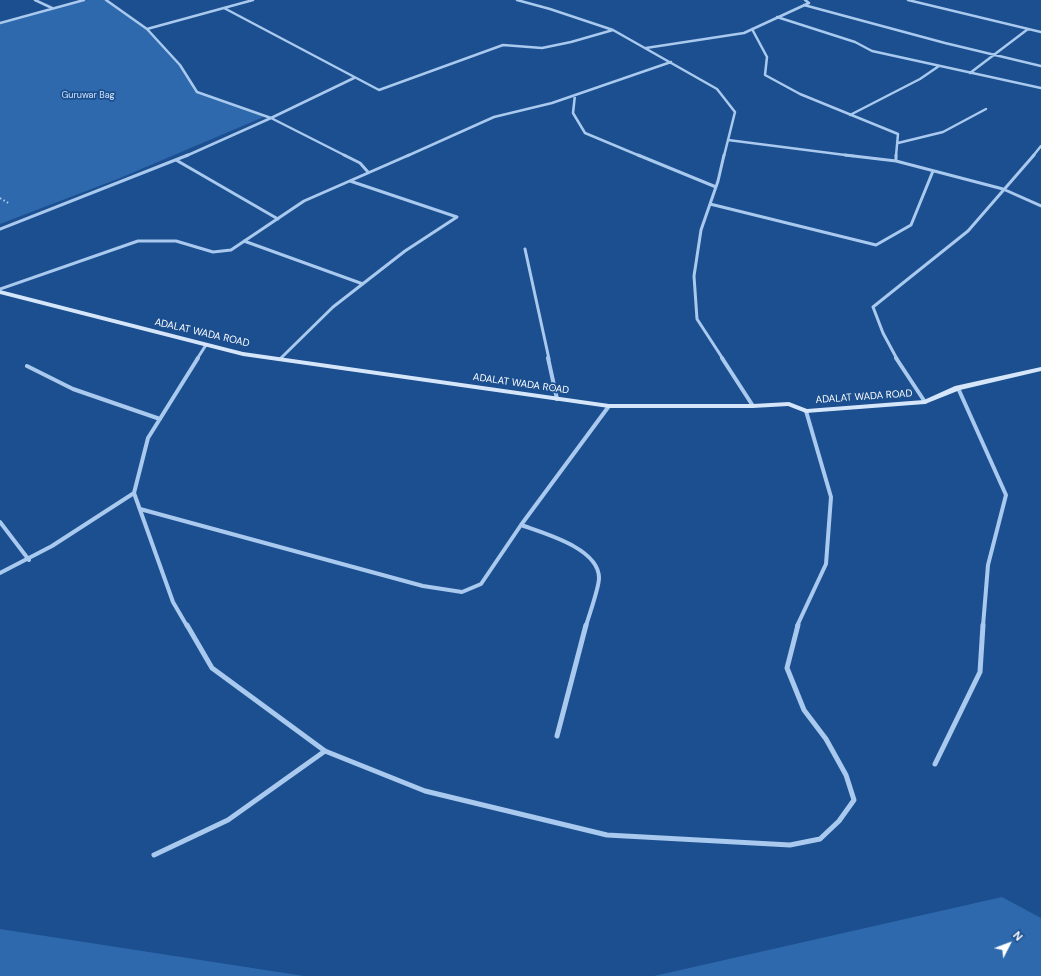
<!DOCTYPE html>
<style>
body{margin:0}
#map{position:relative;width:1041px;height:976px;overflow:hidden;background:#1b4f8f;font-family:"DM Sans",sans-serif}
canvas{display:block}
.north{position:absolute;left:989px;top:924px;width:40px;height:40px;-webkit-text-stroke:3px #1b4f8f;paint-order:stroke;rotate:48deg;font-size:11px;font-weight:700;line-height:16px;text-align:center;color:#fff}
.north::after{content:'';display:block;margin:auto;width:14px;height:18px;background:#fff;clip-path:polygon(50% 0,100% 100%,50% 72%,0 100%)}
</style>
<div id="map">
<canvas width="1041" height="976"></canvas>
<div class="north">N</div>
</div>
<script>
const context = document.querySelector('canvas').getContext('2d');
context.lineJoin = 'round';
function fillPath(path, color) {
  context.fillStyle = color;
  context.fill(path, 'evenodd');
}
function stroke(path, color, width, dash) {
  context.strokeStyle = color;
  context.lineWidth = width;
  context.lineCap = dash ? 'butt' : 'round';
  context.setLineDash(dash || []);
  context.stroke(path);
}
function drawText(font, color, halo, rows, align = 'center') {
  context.font = font + ' "DM Sans",sans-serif';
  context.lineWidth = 3.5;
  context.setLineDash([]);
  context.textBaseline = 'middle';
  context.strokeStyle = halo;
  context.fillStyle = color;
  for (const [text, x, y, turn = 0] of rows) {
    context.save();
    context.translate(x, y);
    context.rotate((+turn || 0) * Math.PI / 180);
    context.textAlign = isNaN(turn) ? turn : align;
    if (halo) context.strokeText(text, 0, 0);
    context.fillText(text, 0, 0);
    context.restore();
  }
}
const green = new Path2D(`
 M88 0H105L147 29 180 65 197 92 266 116 120 178 0 224V23Z
 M1002 897 1041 918V976H654Z
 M0 929 304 976H0Z`);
const path = new Path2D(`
 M0 198 10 204`);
const minorFar3 = new Path2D(`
 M35 0 52 8
 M106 0 147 29 180 65 197 92 271 118 346 156
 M517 0 550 9 613 30 717 89 735 112 724 156
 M908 0 1041 32
 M804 5 945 43 1041 66
 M224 8 379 90 503 45 542 48 571 42 613 30
 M777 17 855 42 872 51 1041 88
 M0 23 84 0
 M147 29 253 0
 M752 29 767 57 765 75 800 94 898 134 896 156
 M646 48 744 33 809 3 805 0
 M970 73 1028 29
 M575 95 573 113 585 133 640 156
 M850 115 920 79 939 66
 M728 140 853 156
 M898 143 943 132 986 109
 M186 156 271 118 354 78
 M407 156 494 117 552 103 671 62
 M1033 156 1041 146`);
const minorFar2 = new Path2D(`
 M344 155 360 163 368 172
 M638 155 716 187
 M845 155 896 161 1003 189 1041 206
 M176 160 278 219
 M896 161V155
 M710 204 876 245 911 225 933 171
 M0 229 188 155
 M244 241 363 284
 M525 249 549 359
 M0 289 138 241H176L213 252 231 250 304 201 409 155
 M281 358 333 307 405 251 457 217 350 181
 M197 359 206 345
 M723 359 697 319 694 276 701 230 718 181 724 155
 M897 359 883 333 873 307 968 231 1034 155`);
const minorFar1 = new Path2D(`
 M548 358 557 399
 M722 358 753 406
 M896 358 925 402
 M27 366 73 389 160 419
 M958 388 1006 495 988 565 983 626
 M140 509 423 586 462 592 481 584 521 525 609 406
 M0 522 29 560
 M521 525C543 533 599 548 599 578 599 588 589 615 586 626
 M0 573 52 546 134 493
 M187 626 173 602 134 493 148 438 198 358
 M797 626 826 564 831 497 806 411`);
const minor = new Path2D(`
 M187 625 212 668 325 751 425 791 607 835 790 845 820 839 839 821 854 800 846 775 826 739 804 710 787 668 798 625
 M557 736 586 625
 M935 764 980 672 983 625
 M154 855 228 820 325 751`);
const secondary = new Path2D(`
 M0 290 243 352 609 404H753L789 402 807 409 924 400 955 386 1041 367V371L960 390 925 404 806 413 788 406 753 408H609L243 356 0 294Z`);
const farParknames = [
 ["Guruwar Bag",88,96]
];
const streetNames = [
 ["ADALAT WADA ROAD",202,333,13],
 ["ADALAT WADA ROAD",521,384,8],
 ["ADALAT WADA ROAD",864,397,-4]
];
fillPath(green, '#2e69ad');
stroke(path, '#a9c9ee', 2, [1.5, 2.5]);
stroke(minorFar3, '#a9c9ee', 2.5);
stroke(minorFar2, '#a9c9ee', 3);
stroke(minorFar1, '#a9c9ee', 4);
stroke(minor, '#a9c9ee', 5);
fillPath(secondary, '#d6e6fa');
drawText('9px', '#cfe3fa', '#1b4f8f', farParknames);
drawText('10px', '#fff', '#1b4f8f', streetNames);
</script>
